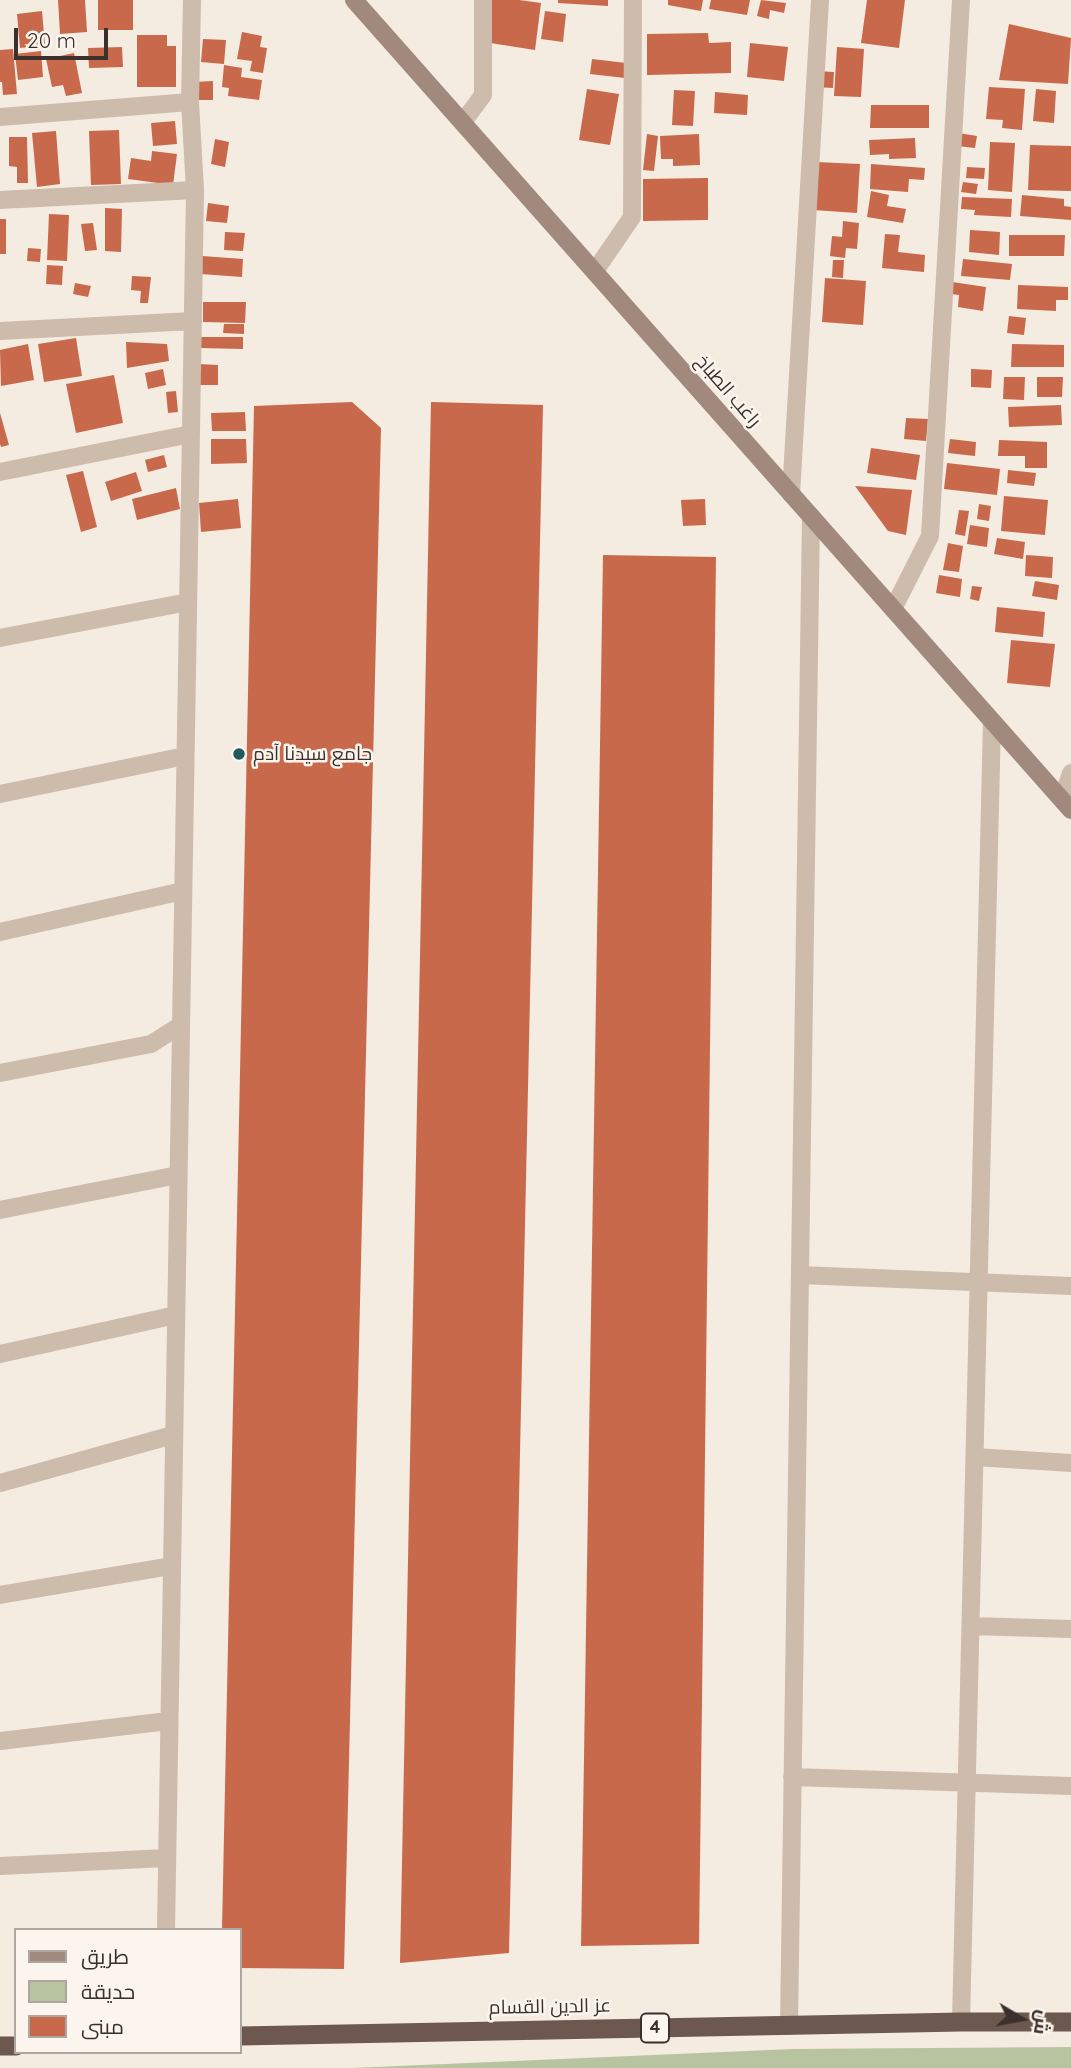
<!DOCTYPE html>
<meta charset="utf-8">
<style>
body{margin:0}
#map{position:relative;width:1071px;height:2068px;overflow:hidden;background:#f4ebe1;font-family:Quicksand,Cairo,sans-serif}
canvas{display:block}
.legend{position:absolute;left:14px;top:1928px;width:228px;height:126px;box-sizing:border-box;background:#fbf5ee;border:2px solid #aea6a0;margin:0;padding:9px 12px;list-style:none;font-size:21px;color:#3b302b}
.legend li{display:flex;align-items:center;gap:14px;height:35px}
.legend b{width:35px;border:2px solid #aea6a0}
.north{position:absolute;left:987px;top:1984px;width:70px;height:70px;-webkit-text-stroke:5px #fbf5ee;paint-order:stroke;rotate:100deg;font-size:19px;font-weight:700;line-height:28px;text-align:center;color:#3b302b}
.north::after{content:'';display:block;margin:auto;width:24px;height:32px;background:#3b302b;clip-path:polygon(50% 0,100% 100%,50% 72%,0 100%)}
.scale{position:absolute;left:14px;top:28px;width:94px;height:32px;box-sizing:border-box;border:4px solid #3b302b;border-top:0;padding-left:9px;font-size:21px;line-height:24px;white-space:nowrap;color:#3b302b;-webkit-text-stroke:5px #fbf5ee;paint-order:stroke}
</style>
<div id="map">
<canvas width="1071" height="2068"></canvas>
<ul class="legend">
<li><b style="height:9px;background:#a18a7d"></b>طريق</li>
<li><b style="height:19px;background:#b8c4a0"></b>حديقة</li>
<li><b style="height:19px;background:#c8694b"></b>مبنى</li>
</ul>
<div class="north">ش</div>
<div class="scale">20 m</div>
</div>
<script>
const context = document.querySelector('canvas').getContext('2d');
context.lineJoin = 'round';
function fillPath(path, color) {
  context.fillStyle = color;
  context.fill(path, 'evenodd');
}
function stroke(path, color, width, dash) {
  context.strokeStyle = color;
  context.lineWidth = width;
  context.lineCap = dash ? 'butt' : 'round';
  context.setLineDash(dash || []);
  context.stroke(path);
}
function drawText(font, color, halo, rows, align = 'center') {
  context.font = font + ' Quicksand,Cairo,sans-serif';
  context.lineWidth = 5;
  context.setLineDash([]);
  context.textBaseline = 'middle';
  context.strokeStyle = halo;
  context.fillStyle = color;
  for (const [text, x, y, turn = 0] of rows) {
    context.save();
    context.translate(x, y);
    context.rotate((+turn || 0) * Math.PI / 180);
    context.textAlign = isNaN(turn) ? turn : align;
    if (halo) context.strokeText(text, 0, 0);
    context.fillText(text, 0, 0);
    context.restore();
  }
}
const green = new Path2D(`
 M1071 2047V2068H352L793 2049Z`);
const building = new Path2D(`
 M58 0H85L87 32 60 34Z
 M98 0H133V30H98Z
 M490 0H519L541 3 535 50 484 42Z
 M558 0H608V6L558 3Z
 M668 0H703L701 11 668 5Z
 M711 0H750L747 15 709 9Z
 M761 0 786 3 784 13 770 10 769 19 757 16Z
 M867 0H905L899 48 861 43Z
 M42 11 45 45 20 48 17 14Z
 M545 11 566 14 563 42 541 39Z
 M1009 24 1071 38 1068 84 999 80Z
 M242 32 262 36 260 47 267 48 263 73 250 71 252 61 237 59Z
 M708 33 709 43 731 42V73L647 75V34Z
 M137 35H167V46H176V87H137Z
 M203 39 226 40 224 64 201 62Z
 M750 43 788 47 784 81 747 77Z
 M122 47 123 67 89 68 88 48Z
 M837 47 864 49 861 97 834 96Z
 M13 49 17 94 3 95 2 82H0V50Z
 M41 51 43 77 18 80 15 54Z
 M74 53 82 93 66 96 63 85 52 87 46 59Z
 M592 59 626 63 625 78 590 74Z
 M224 65 242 68 241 77 262 80 259 100 228 96 229 88 222 87Z
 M816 71 834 72 833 88 816 87Z
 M213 81V100H195L194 82Z
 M989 87 1025 89 1022 130 1002 128 1003 120 986 119Z
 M587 89 619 94 610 145 579 140Z
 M1036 89 1056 91 1054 123 1033 121Z
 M674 90 695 91 693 126 672 125Z
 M715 92 748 95 747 115 714 113Z
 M871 105H929V128H870Z
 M175 121 177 144 153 146 151 123Z
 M119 130 121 184 91 185 89 131Z
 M56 131 60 184 37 187 32 133Z
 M958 133 977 136 975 148 957 146Z
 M647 134 658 136 654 171 643 170Z
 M699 134 700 165 673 166V159H661L660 136Z
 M9 137H27L28 183H17V167L9 166Z
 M915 138 916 158 889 159V154L870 155 869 140Z
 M215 139 229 142 225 167 211 164Z
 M990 142 1015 143 1012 192 988 190Z
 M1030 145 1071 146V191L1028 190Z
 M152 151 177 154 173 185 128 179 131 158 151 161Z
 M816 162 860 164 857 213 813 210Z
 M871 164 925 168 924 180 909 179 908 192 870 189Z
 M967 167 985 168 984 179 966 178Z
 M708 178V220L643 221V179Z
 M963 182 978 184 976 194 961 192Z
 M871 191 889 195 887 206 906 209 903 223 867 217Z
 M1022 195 1064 199V206L1071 207V220L1020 216Z
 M962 197 1012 199 1011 217 974 215 975 210 961 209Z
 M208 203 229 206 227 223 206 221Z
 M105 208 122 209 121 252 105 251Z
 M49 214 69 215 67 261 47 260Z
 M0 219H6V254H0Z
 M843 221 859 223 857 249 846 248 845 258 830 256 832 236 842 237Z
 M93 223 97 250 85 251 81 224Z
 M970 230 1000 232 999 255 969 252Z
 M225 232 245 233 243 251 224 250Z
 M885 234 900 235 898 252 925 255 924 272 882 268Z
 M1009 235H1065L1064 256H1009Z
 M28 248 41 249 40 262 27 261Z
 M202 256 243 259 242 277 201 274Z
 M963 259 1012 264 1010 280 961 276Z
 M833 260H844L843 278 832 277Z
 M47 265 63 266 62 285 46 284Z
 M132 276 151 277 148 303H140L141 291 131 290Z
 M825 278 866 281 863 325 822 322Z
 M952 282 986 287 983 311 958 307 959 295 951 294Z
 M75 283 91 286 88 297 73 294Z
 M1018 285 1068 287V300H1056V311L1017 309Z
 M203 302H246L245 323 203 322Z
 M1009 316 1026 318 1024 335 1007 333Z
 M224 324H244V334L223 333Z
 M201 337H243V349L200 348Z
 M76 338 82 376 44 382 38 344Z
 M126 342 167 344 169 361 127 368Z
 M28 344 34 380 1 386 0 350Z
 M1012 344 1064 345V367H1011Z
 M198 364 218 365V385H198Z
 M163 369 166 385 148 389 145 373Z
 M971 369 992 370 991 388 971 387Z
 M114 375 123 423 76 433 66 384Z
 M1004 377H1025L1024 400 1003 399Z
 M1037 377H1063L1062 397H1037Z
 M176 391 178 412 168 413 166 392Z
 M352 402 381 428 344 1969 240 1968V1930H222L254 406Z
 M431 402 543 405 509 1953 400 1963Z
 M1061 405 1062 425 1009 427 1008 407Z
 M245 412 246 431H212L211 413Z
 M0 413 9 445 1 447 0 444Z
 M906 418 928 419 926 441 904 439Z
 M211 439H246L247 463 211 464Z
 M950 439 976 442 975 456 948 453Z
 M999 440 1047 442V468H1025V456H998Z
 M871 448 920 455 916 480 867 473Z
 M164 455 167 467 148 472 145 460Z
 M947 463 1000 469 997 495 944 489Z
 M1008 470 1036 473 1034 486 1007 483Z
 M83 471 97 527 81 532 66 475Z
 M136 472 142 491 111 501 105 482Z
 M855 486 912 490 906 535 888 531Z
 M176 488 180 509 137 520 132 499Z
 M1004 496 1048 500 1045 535 1001 531Z
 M238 499 241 528 201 532 199 503Z
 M705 499 706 525 683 526 681 500Z
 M979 504 991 506 989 521 977 519Z
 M959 510 969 511 965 536 955 534Z
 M970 525 989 528 987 547 967 544Z
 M997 538 1025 542 1023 559 994 554Z
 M948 543 963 546 959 572 943 570Z
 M603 555 716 557 699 1944 581 1946Z
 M1026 555 1053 557 1052 578 1025 576Z
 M939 575 962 579 960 597 936 593Z
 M1035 581 1059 585 1057 600 1032 596Z
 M972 586 982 587 979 601 970 599Z
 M997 607 1045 612 1043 637 995 632Z
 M1011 640 1055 644 1050 687 1007 683Z`);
const minor = new Path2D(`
 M0 117 190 102
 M463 122 483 95V0
 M0 200 195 190
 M595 271 632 217 633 0
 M0 331 193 321
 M0 472 191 434
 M791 494 820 0
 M893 609 930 536 961 0
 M0 638 188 602
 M0 794 185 756
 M1062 800 1071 773
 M0 932 183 891
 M0 1073 151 1044 181 1025
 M0 1210 178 1175
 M800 1275 1071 1286
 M0 1354 176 1315
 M975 1457 1071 1463
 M0 1483 173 1435
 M0 1595 171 1566
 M971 1626 1071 1629
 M0 1741 168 1721
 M792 1777 1071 1786
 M0 1866 166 1858
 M166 1930 195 190 190 102 192 0
 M961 2022 992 721
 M789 2026 811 516`);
const secondary = new Path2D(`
 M354 0 1071 810`);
const trunk = new Path2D(`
 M240 2036 961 2022H1071
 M0 2046H16`);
const markers = [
 [239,754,7,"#1f5a5e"]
];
const shields = [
 [655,2028,28]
];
const shieldNames = [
 ["4",655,2028]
];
const streetNames = [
 ["راغب الطباخ",728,391,49],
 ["عز الدين القسام",550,2007,-1]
];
const poiNames = [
 ["جامع سيدنا آدم",253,754]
];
fillPath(green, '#b8c4a0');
fillPath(building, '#c8694b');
stroke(minor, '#cdbbac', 18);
stroke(secondary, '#a18a7d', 18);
stroke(trunk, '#6c584f', 19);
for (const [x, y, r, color] of markers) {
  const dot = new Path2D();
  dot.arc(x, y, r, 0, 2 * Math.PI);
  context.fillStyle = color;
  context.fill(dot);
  stroke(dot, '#fbf5ee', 2.5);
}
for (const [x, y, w] of shields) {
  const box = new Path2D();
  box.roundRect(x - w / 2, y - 14.5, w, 29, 5);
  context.fillStyle = '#fbf5ee';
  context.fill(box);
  stroke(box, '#3b302b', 2);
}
drawText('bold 18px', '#3b302b', null, shieldNames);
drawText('19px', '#3b302b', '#fbf5ee', streetNames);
drawText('19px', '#3b302b', '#fbf5ee', poiNames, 'left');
</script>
